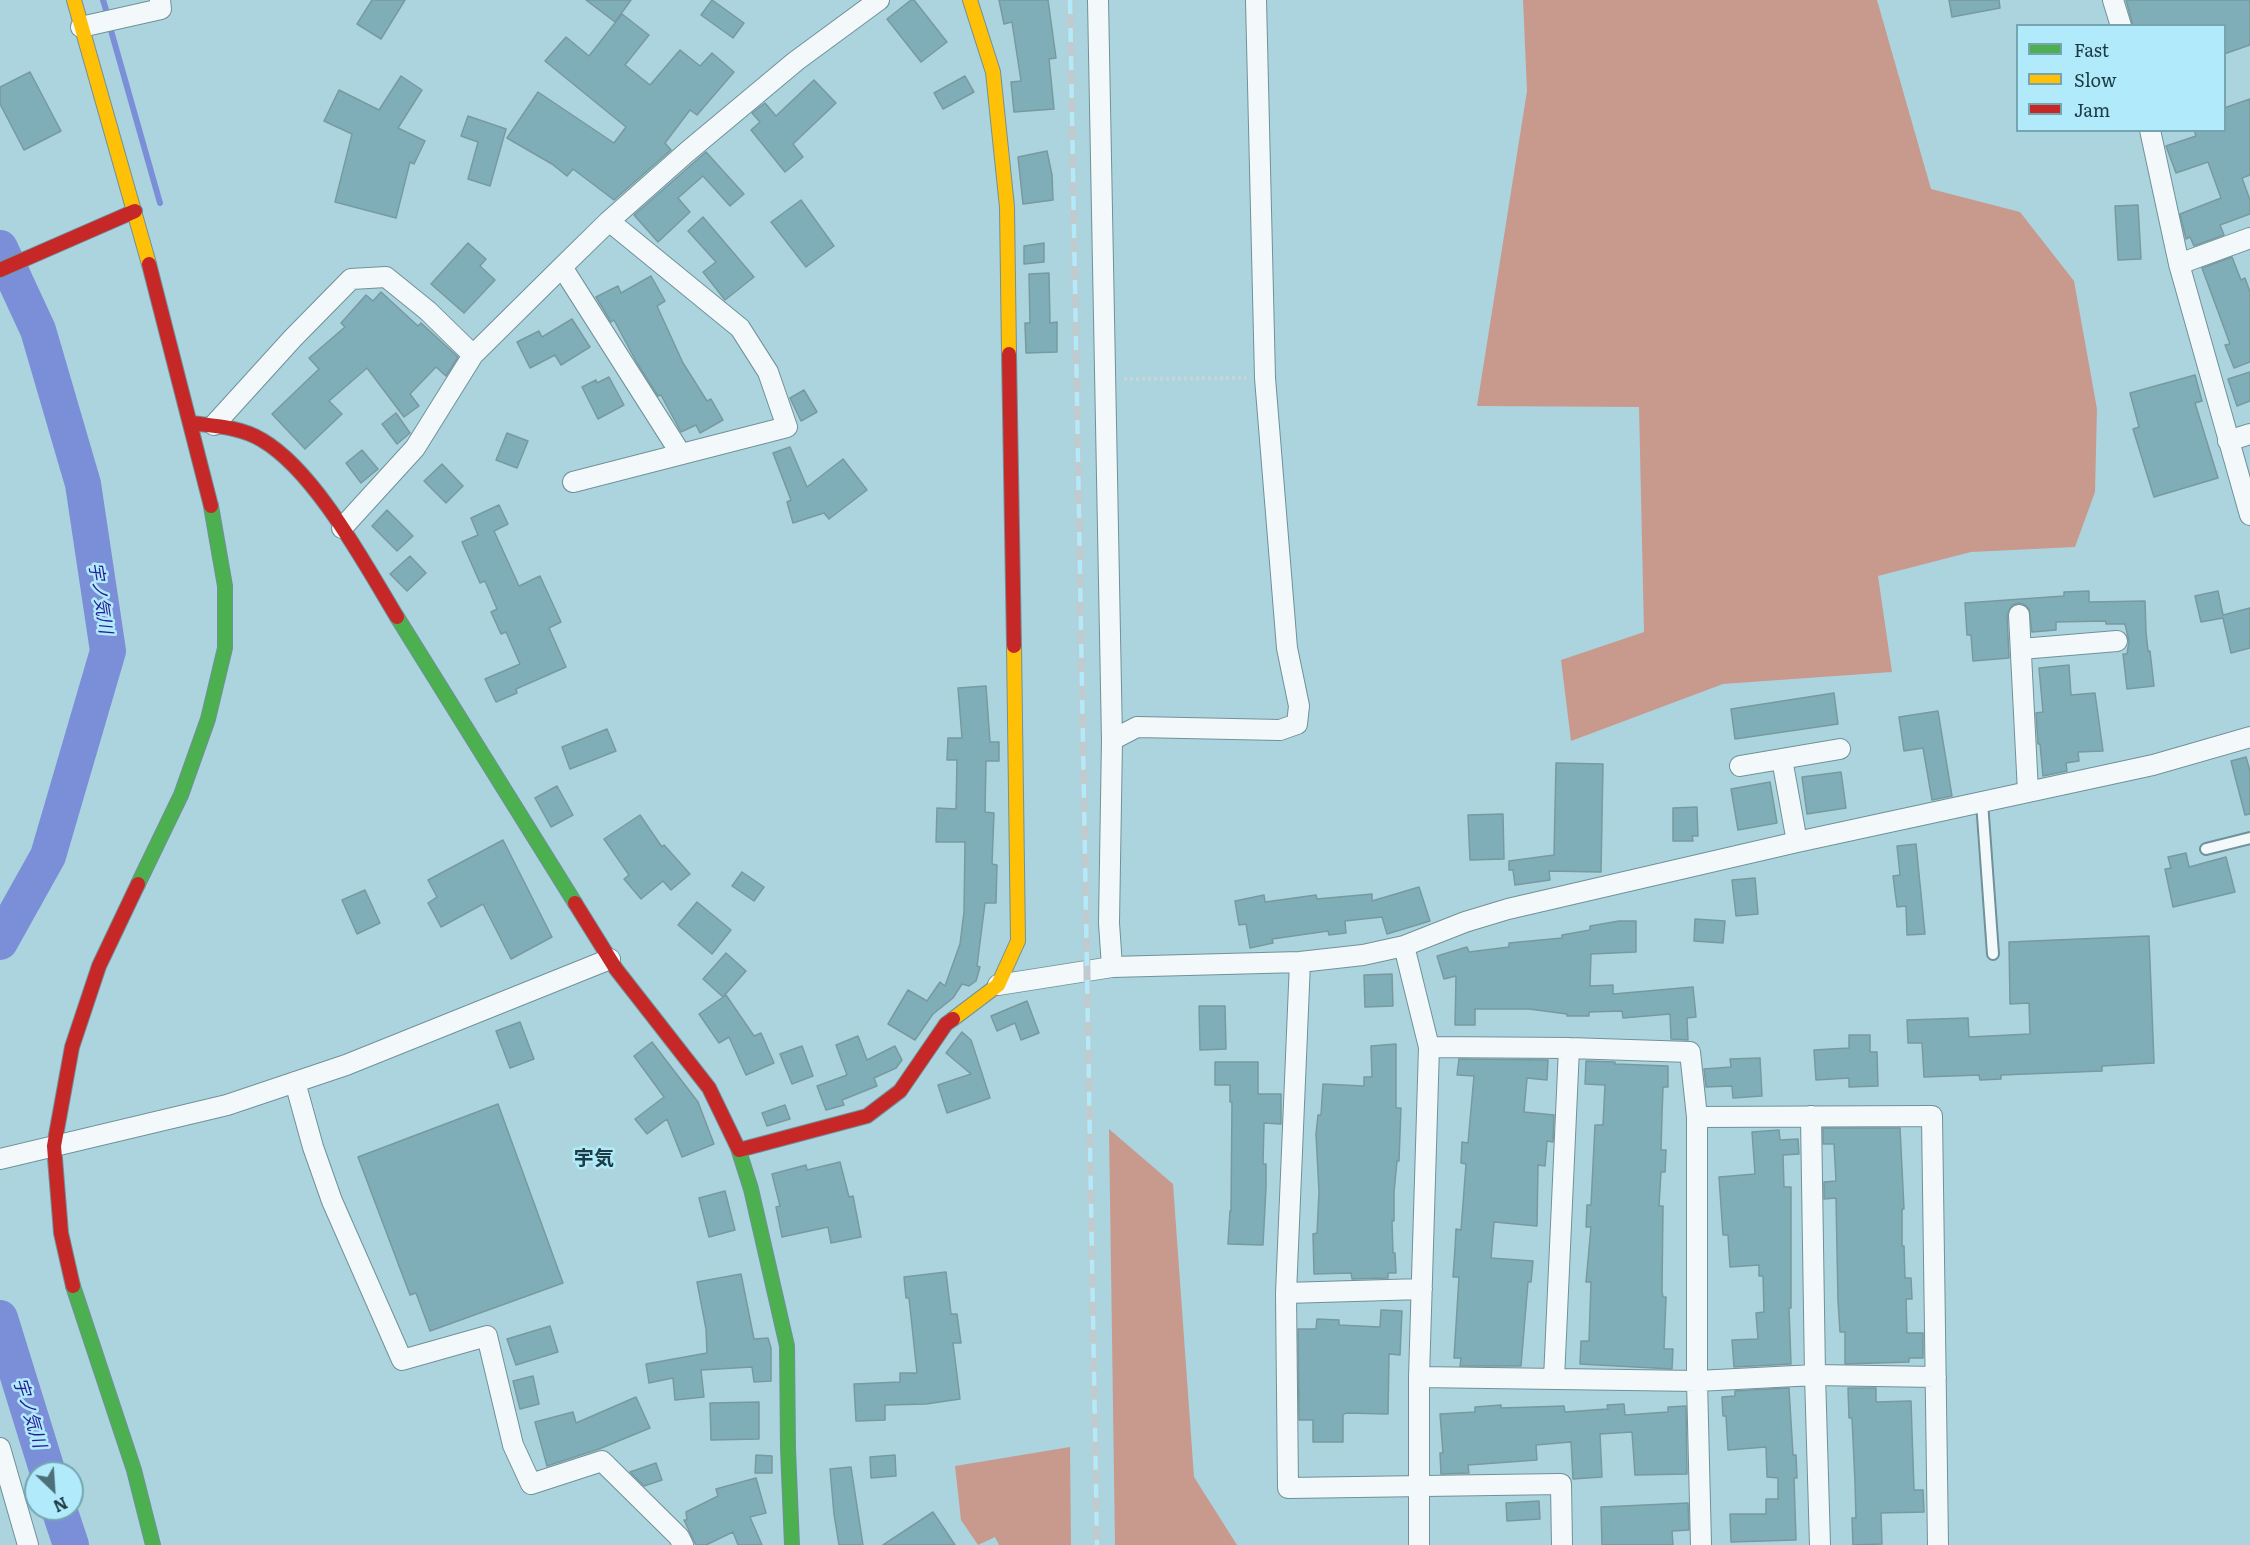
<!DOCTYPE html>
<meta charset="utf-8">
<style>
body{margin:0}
#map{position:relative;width:2250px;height:1545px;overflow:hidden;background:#acd4de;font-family:Literata,serif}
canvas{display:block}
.legend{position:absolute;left:2016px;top:24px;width:210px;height:108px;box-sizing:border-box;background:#b1ebfb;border:2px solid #75a5b1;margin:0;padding:8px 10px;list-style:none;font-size:18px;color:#1c3b43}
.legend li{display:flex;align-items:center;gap:12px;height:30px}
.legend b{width:30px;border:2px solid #75a5b1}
.north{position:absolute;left:24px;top:1461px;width:60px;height:60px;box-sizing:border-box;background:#b1ebfb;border:2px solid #75a5b1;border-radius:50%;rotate:155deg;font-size:16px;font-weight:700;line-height:24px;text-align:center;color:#1c3b43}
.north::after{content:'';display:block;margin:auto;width:21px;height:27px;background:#4e7179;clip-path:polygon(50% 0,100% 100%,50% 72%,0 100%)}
</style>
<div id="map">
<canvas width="2250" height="1545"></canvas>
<ul class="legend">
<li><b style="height:8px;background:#4caf50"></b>Fast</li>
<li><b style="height:8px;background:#ffc107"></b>Slow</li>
<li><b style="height:8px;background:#c62828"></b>Jam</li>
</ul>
<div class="north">N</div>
</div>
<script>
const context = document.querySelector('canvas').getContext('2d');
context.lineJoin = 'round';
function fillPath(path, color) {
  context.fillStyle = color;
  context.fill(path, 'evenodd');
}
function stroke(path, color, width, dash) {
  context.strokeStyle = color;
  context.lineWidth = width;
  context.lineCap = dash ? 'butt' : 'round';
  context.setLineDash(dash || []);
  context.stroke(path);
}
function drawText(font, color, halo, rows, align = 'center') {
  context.font = font + ' Literata,"Noto Sans JP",serif';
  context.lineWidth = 5;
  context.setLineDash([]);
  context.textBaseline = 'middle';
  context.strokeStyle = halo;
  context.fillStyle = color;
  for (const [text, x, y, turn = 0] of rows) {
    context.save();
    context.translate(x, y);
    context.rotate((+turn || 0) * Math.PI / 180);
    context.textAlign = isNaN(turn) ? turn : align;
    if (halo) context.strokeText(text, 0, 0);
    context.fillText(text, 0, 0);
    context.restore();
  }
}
const forest = new Path2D(`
 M1523 0H1877L1931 189 2020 212 2074 281 2097 409 2095 492 2075 547 1971 552 1878 576 1892 672 1723 684 1571 741 1561 660 1644 632 1639 407 1477 406 1527 91Z
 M1109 1129 1173 1184 1194 1477 1237 1545H1115Z
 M1070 1447 1071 1545H999L995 1537 978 1545 961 1520 955 1466Z`);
const stream = new Path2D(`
 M103 0 108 16
 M110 27 160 203`);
const river = new Path2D(`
 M0 248 38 330 83 484 108 651 48 856 0 942
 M0 1318 48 1473
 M59 1509 71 1545`);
const building = new Path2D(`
 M372 0H405L381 39 357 24Z
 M586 0H631L615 22Z
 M712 0 744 23 733 38 701 15Z
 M911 0H914L947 42 921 62 887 19Z
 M999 0H1048L1056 58 1049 59 1054 109 1014 112 1011 82 1021 81 1012 22 1004 24Z
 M1949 0H1999L2000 8 1952 17Z
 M2126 0H2250V45L2224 54V26H2133Z
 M622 14 649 35 625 65 650 85 680 50 700 66 712 53 734 72 697 115 690 110 665 143 671 150 614 200 573 169 567 176 552 164 507 138 538 92 614 143 626 127 545 61 566 37 589 56Z
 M30 72 61 131 24 150 0 104V87Z
 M401 76 422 90 398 128 425 141 414 164 410 162 396 218 335 202 352 134 324 121 339 90 379 110Z
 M965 76 974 92 943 109 934 93Z
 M814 80 836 103 793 144 803 157 785 172 751 130 760 122 752 113 765 103 776 116Z
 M2250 99V175L2242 178 2250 200V214L2220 225 2224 235 2194 246 2190 237 2186 239 2180 214 2221 198 2208 162 2176 173 2166 146 2196 136 2194 130H2224V108Z
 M468 116 506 129 490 186 468 179 478 142 461 136Z
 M1047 151 1052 175 1053 200 1023 204 1018 157Z
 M706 152 744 194 730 206 703 176 678 198 690 212 658 242 634 215Z
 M801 200 834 246 806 267 771 222Z
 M2138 205 2141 259 2118 260 2115 206Z
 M703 217 754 277 725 300 703 272 716 262 688 231Z
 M468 243 486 259 480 266 495 280 464 313 431 284Z
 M1044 243V262L1024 264V246Z
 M2232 257 2241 280 2245 278 2250 292V362L2234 368 2225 345 2230 344 2202 268Z
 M1049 273 1050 323 1057 322V352L1026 353 1025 323H1030L1029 274Z
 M651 276 665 301 657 306 683 363 707 401 711 399 723 420 700 433 696 425 681 432 661 395 658 396 637 363 614 320 611 322 596 297 618 286 621 293Z
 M381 292 418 326 421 323 458 357 446 376 436 367 410 394 419 406 404 417 367 368 329 401 342 414 305 449 272 414 319 369 309 358 345 327 341 323 366 295 373 301Z
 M572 319 590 347 561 365 555 355 530 368 517 342 539 331 542 337Z
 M2250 372V401L2237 406 2228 379Z
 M2195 375 2202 401 2195 403 2218 478 2154 497 2133 429 2139 427 2130 393Z
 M609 377 624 405 598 419 582 387 596 380 597 383Z
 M804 390 817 412 801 421 790 398Z
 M396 413 410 433 397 444 382 424Z
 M507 433 528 441 517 468 496 460Z
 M790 447 807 487 843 459 867 490 829 519 824 513 793 523 787 502 791 500 773 453Z
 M362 450 378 469 361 483 346 463Z
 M442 464 463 486 446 503 424 481Z
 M499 505 508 524 494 531 519 586 540 576 561 622 549 628 566 667 516 689 517 693 496 702 485 679 520 664 506 632 501 634 491 612 497 609 485 581 480 583 462 542 478 535 471 518Z
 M387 510 413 536 397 551 372 526Z
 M410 556 426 573 407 591 390 574Z
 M2089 591V602L2145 601 2146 632 2148 651H2150L2154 686 2127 689 2123 654H2127L2129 641 2125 624H2106V621L2056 622V630L2032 632 2029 609 2025 605 2019 603 2012 605 2007 615 2009 658 1973 661 1971 635H1967L1965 603 2064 596V592Z
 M2218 591 2223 615 2250 608V648L2231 653 2223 618 2201 622 2195 596Z
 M2069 665 2071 695 2095 693 2103 751 2078 752 2079 761 2066 763 2067 771 2043 776 2040 744H2038L2036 713 2043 712 2039 668Z
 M986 686 990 742H999V761H986L985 812 994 813 992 864 997 865 996 903H985L977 966 980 967 976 981 969 986 962 984 953 998 933 1014 915 1040 888 1024 908 990 927 1001 940 982 945 986 960 944 964 912 965 842H936L937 808 956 809 957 760H947L948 738H962L958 688Z
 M1834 693 1838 724 1735 739 1731 709Z
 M1938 711 1952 796 1932 800 1923 748 1904 751 1899 717Z
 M607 729 616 751 570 769 562 747Z
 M2246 757 2250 771V814L2245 815 2231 761Z
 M1556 763 1603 764 1601 872 1549 871 1550 880 1515 885 1513 870H1509V861L1554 855Z
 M1841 772 1846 808 1807 814 1802 777Z
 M1770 782 1777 823 1738 830 1731 789Z
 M557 786 573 815 551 827 535 798Z
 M1697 807 1698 836H1692L1693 841H1673V808Z
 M1503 814 1504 859 1470 860 1468 815Z
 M640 815 662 847 664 845 690 874 671 890 663 881 641 899 624 879 629 875 604 839Z
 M503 840 552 937 511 959 483 904 441 927 428 903 437 897 428 880Z
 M1916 844 1925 934 1907 935 1906 906 1897 907 1893 876 1900 875 1897 846Z
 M2186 853 2189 867 2226 857 2235 892 2173 907 2165 869 2171 868 2168 857Z
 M742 872 764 887 754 901 732 886Z
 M1755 878 1758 914 1736 916 1732 880Z
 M1419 887 1430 921 1387 934 1382 917 1345 921 1346 933 1329 935 1328 931 1272 939 1273 943 1250 948 1246 924 1239 925 1235 901 1264 895 1265 902 1316 895 1317 899 1372 894V901Z
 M365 890 380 923 357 934 342 900Z
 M697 902 731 930 712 954 678 925Z
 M1695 919 1725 921 1723 943 1694 941Z
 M1619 921H1636V952L1591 954 1590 986 1613 985V994L1693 987 1696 1017 1687 1018 1688 1040 1671 1039 1670 1014 1623 1018 1622 1011 1589 1012V1016H1567V1014L1529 1009H1475V1025H1455L1456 976 1444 979 1437 956 1467 947 1469 952 1509 947V943L1562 938V935L1590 930V926Z
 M2149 936 2154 1063 2102 1066V1071L2001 1075V1079L1980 1080 1979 1075 1924 1077 1922 1043H1908L1907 1020 1968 1018 1969 1037 2030 1034 2029 1003 2010 1004 2009 942Z
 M726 953 746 971 723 997 703 979Z
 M1392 974 1393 1006 1365 1007 1364 975Z
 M726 995 754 1036 761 1033 774 1063 746 1075 729 1037 719 1043 699 1014Z
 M1027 1001 1039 1033 1021 1040 1015 1023 997 1031 991 1016Z
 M1199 1006H1225L1226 1049 1200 1050Z
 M520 1022 534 1059 510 1068 496 1031Z
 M962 1032 971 1040 990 1098 947 1113 938 1085 971 1074 946 1053Z
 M1849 1035H1870V1052H1877L1878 1086 1849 1087V1078L1816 1080 1814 1050 1849 1048Z
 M858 1036 867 1060 895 1046 902 1060 896 1068 874 1078 877 1086 842 1100 844 1105 826 1110 817 1086 847 1075 836 1045Z
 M652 1042 698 1102 714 1144 682 1157 667 1119 647 1134 635 1119 664 1097 634 1056Z
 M1396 1044V1108H1401L1399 1161H1397L1394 1192V1221H1392L1393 1253H1395L1396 1273H1388V1278L1352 1279 1351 1273 1314 1274 1313 1234 1317 1233 1319 1192 1316 1134 1318 1115H1321L1323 1084 1364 1086V1077H1372L1371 1046Z
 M802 1046 813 1076 792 1084 780 1054Z
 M1760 1058 1762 1096 1733 1098 1732 1086 1706 1087 1704 1069 1731 1067 1730 1059Z
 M1459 1059 1548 1060 1547 1080 1527 1078 1524 1112 1554 1115 1553 1142 1547 1141 1545 1166 1538 1165 1537 1226 1494 1222 1491 1258 1533 1261 1531 1282H1528L1521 1366H1460L1461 1358H1454L1459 1277H1453L1455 1249 1456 1229 1461 1230 1466 1164 1461 1163 1462 1142 1468 1143 1474 1076 1457 1075Z
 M1586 1061 1615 1062V1064L1668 1066V1087H1663L1662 1115 1661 1150H1666L1665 1172H1661L1659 1206H1663L1662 1291 1663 1297H1666L1664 1349H1673L1672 1369 1580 1364 1581 1341H1589L1591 1282H1586L1591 1227H1586L1587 1205H1591L1595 1125H1603L1605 1085 1585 1084Z
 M1215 1062H1258V1094H1281V1124L1264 1123 1263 1164H1266V1187L1263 1245 1228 1244 1230 1211H1231L1232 1102H1230V1085H1215Z
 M498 1104 563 1283 430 1331 416 1293 410 1295 358 1157Z
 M785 1105 790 1119 767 1126 762 1113Z
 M1823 1128H1900L1904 1209H1902V1246H1904L1905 1278H1911L1912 1299H1906L1907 1333H1923V1358H1909V1362L1845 1364V1332H1840L1838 1301 1836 1198 1824 1199V1182L1836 1181 1834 1144H1823Z
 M1779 1130 1780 1140 1798 1139 1799 1154 1783 1155 1784 1187H1791V1308H1789L1791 1364 1734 1367 1732 1340 1758 1339 1756 1313 1764 1312 1763 1276H1759V1265L1730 1267 1728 1235H1723L1719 1177 1755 1174 1752 1132Z
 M840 1162 849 1197 853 1196 861 1237 831 1243 828 1227 782 1237 776 1207 780 1206 772 1174 806 1165 807 1170Z
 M725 1191 735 1230 709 1237 699 1198Z
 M946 1272 951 1314H957L961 1343H953L960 1399 926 1404 885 1405V1420L856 1421 854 1384 900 1382V1373H917L909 1298H906L904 1277Z
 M741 1274 754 1339 768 1338 771 1348V1381L754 1382 752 1367 701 1370 704 1397 675 1400 673 1378 649 1383 646 1364 707 1353 706 1329 697 1282Z
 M1381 1310 1402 1311 1400 1355 1389 1354 1388 1414 1346 1413 1343 1415V1442H1313V1420H1299L1298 1329H1316L1317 1319 1339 1320V1325L1380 1327Z
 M550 1326 558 1352 516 1365 507 1339Z
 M533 1376 539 1404 520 1409 513 1381Z
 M1789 1388 1793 1455H1796L1797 1478H1794L1796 1540 1731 1542 1730 1514H1766V1499H1778V1478L1767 1477 1766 1447 1728 1450 1726 1416H1723L1722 1397 1735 1396V1391Z
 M1848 1388H1876V1402L1911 1401 1914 1490H1923L1924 1512 1881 1513 1882 1544 1853 1545 1852 1518H1856L1855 1482 1852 1418H1849Z
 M636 1397 650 1428 599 1449 547 1466 535 1422 573 1412 576 1423Z
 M759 1402V1439L711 1440 710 1403Z
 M1624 1404 1625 1415 1668 1412V1407L1686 1406 1687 1474 1635 1475 1632 1432 1600 1434 1602 1477 1573 1479 1571 1442 1536 1445 1537 1460 1468 1465 1469 1473 1441 1474 1440 1453H1443L1440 1414 1475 1412V1407L1501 1405V1408L1564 1406 1565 1412 1608 1409 1607 1405Z
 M756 1455 772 1456V1473H755Z
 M895 1455 896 1476 871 1478 870 1457Z
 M656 1463 662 1480 644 1486 630 1472Z
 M851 1467 863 1545H839L834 1514 830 1469Z
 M756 1478 766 1513 750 1517 762 1545H738L733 1532 706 1545H696L684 1520H687L686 1512 718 1496 716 1489Z
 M1539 1501 1540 1519 1507 1521 1506 1503Z
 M1688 1503 1689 1530 1672 1531 1673 1545H1602L1601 1507Z
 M933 1512 955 1545H883Z`);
const path = new Path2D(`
 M1124 379 1246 378`);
const lane = new Path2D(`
 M1982 802 1993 954
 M2206 849 2250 838`);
const street = new Path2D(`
 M1098 0 1112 740 1109 923 1112 967
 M2113 0 2121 26
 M81 27 161 9 160 0
 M2150 130 2179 264 2250 238
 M2179 264 2250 515
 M562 267 681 454
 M214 425 293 338 351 279 386 277 428 311 473 355
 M2228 441 2250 434
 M573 482 787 427 768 372 740 328 609 221
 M342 528 415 448 473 355 562 267 609 221 687 152 796 61 879 0
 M2019 615 2028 792
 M2021 649 2117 641
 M1112 740 1137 727 1280 730 1297 724 1299 706 1287 648 1265 378 1256 0
 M1782 759 1797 842
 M1740 766 1840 749
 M1404 946 1429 1047 1419 1377V1545
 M1300 962 1286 1293 1288 1488 1561 1484 1562 1545
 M998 985 1112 967 1300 962 1363 955 1404 946 1465 922 1508 909 1797 842 2153 765 2250 737
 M1429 1047 1569 1048 1690 1052 1697 1117
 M295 1082 313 1147 332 1201 402 1360 487 1336 513 1445 531 1484 602 1461 679 1537 683 1545
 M1811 1116 1815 1375 1936 1377
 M0 1159 227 1105 346 1065 610 959
 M1286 1293 1422 1289
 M1419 1377 1697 1381V1117L1932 1116 1938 1545
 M1554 1379 1569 1048
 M0 1448 28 1545
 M1701 1545 1697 1381 1815 1375 1820 1545`);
const fast = new Path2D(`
 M397 617 575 903
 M138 884 181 795 208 719 225 648V586L211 506
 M738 1148 751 1189 787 1346 788 1449 792 1545
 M73 1286 134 1470 153 1545`);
const slow = new Path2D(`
 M74 0 149 264
 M970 0 993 72 1007 207 1009 354
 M953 1019 998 985 1018 941 1014 646`);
const jam = new Path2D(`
 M149 264 211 506
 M0 270 135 211
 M1009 354 1014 646
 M191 423C215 426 241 427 262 440 315 471 365 564 397 617
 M575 903 616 969 709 1088 738 1148
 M739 1150 867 1116 900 1091 946 1024 953 1019
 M73 1286 61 1233 54 1146 72 1047 99 966 138 884`);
const rail = new Path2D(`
 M1070 0 1097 1545`);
const waterNames = [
 ["宇ノ気川",100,598,81],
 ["宇ノ気川",29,1413,73]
];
const quarterNames = [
 ["宇気",594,1159]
];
fillPath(forest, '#c89a8e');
stroke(stream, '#7b8fd8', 6);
stroke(river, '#7b8fd8', 36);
fillPath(building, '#7faeb9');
stroke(building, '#7899a0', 1.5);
stroke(lane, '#709199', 14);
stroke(street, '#709199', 22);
stroke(fast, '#709199', 16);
stroke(slow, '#709199', 16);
stroke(jam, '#709199', 16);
stroke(path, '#c8d5d8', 4, [3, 3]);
stroke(lane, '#f3f9fa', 10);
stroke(street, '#f3f9fa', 20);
stroke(fast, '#4caf50', 14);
stroke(slow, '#ffc107', 14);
stroke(jam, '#c62828', 14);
stroke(rail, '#bfcbce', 7);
stroke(rail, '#b1ebfb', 4.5, [14]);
drawText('italic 18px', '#291c94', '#b1ebfb', waterNames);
drawText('bold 20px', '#1c3b43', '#b1ebfb', quarterNames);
</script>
